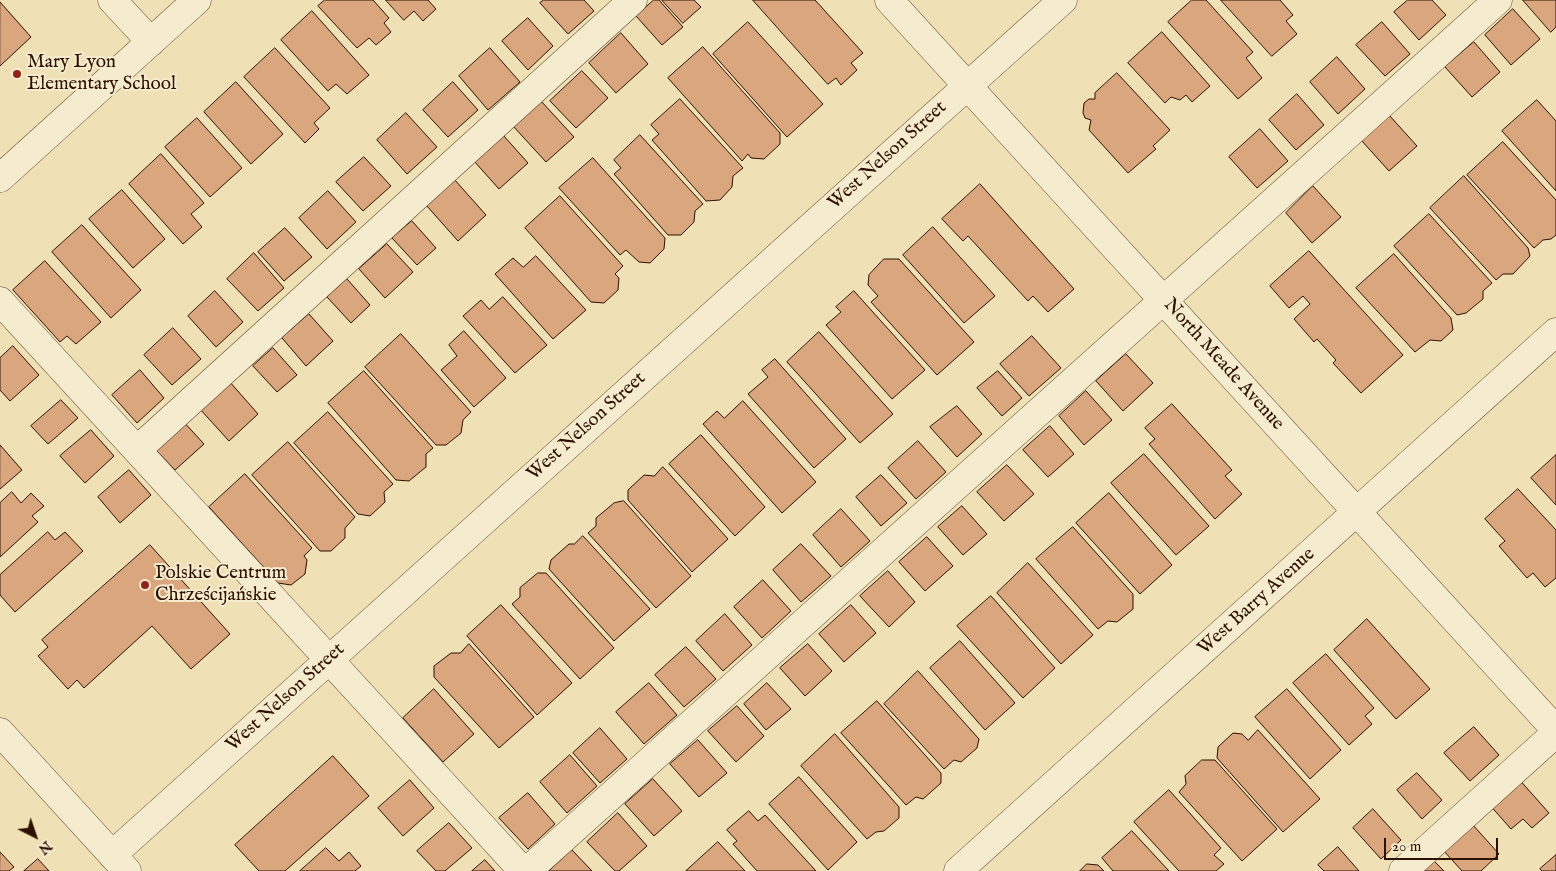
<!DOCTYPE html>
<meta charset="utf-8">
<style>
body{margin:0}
#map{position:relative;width:1556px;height:871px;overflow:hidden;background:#efe1b5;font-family:"IM FELL English",serif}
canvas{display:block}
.north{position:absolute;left:10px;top:811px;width:50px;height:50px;-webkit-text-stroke:4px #f5eccf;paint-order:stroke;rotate:139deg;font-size:14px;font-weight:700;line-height:20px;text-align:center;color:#2e1000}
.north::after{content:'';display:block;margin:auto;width:18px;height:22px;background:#2e1000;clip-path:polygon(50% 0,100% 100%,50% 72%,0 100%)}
.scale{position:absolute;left:1384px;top:838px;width:114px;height:22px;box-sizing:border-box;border:2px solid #2e1000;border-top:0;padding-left:6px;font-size:15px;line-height:18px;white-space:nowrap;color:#2e1000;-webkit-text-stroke:4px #f5eccf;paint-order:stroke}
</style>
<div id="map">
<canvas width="1556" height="871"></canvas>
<div class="north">N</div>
<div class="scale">20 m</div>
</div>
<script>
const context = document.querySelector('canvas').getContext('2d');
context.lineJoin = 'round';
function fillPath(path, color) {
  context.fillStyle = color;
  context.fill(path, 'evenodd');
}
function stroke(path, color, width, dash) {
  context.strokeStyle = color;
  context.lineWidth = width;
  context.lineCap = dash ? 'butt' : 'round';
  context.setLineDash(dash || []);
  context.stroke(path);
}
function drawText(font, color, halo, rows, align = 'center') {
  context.font = font + ' "IM FELL English",serif';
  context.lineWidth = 4;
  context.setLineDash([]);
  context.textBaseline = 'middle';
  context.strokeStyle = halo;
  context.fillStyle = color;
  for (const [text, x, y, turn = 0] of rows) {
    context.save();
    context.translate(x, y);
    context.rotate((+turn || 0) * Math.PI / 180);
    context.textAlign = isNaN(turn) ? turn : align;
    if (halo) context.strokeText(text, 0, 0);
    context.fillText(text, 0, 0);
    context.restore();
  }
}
const building = new Path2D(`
 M325 0H373L389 18 384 23 391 32 376 45 369 38 357 48 318 6Z
 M386 0H428L436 9 423 21 414 11 404 20Z
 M544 0H584L594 11 568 34 540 3Z
 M654 0H659L683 27 662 45 636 16Z
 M662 0H694L701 7 683 23Z
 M753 0H815L863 53 851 63 857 70 841 85 836 78 828 84Z
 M1192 0H1206L1253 52 1246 58 1262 78 1238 99 1168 22Z
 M1221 0H1280L1293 15 1286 21 1297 34 1272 56Z
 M1408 0H1432L1446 15 1419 40 1394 12Z
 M1523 0H1556V27L1551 32Z
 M0 2 31 37 0 66Z
 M1513 9 1540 39 1511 65 1485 35Z
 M312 11 369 75 347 94 336 84 328 91 281 40Z
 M528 18 553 46 528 70 502 41Z
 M748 22 823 104 787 137 713 54Z
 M1382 22 1410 54 1385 76 1356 45Z
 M1162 32 1210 86 1192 102 1186 95 1180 100 1171 97 1165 103 1128 63Z
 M621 33 648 64 616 93 589 63Z
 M1474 42 1500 72 1472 97 1445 67Z
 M703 47 780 133V144L764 159 751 158 748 154 742 161 668 78Z
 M275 48 330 108 314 123 319 129 305 143 244 77Z
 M490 48 520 82 488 110 459 76Z
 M1337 57 1365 89 1338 114 1310 82Z
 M582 71 608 98 576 128 550 101Z
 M1117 73 1170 130 1153 146 1156 149 1128 173 1089 130 1091 120 1085 118 1083 113 1084 103 1089 99H1095V93Z
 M236 82 283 134 251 164 204 112Z
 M453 82 478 110 448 137 423 110Z
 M1297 94 1324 125 1296 150 1269 120Z
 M680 99 743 168 733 176 732 187 720 200 706 201 652 140 659 134 651 125Z
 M1537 100 1556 121V191L1502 131Z
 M541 101 574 137 546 162 513 126Z
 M406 113 437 147 407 174 377 140Z
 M1389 115 1417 146 1389 171 1361 140Z
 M197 118 242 168 210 197 165 147Z
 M1260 129 1288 161 1257 188 1229 157Z
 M503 135 528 163 499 189 474 161Z
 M640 135 703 204 695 211 694 222 681 235H668L614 174 621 168 614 160Z
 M1503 142 1556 200V235L1551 239 1543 240 1534 248 1467 175Z
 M161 154 204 203 191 214 202 227 183 244 129 184Z
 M364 157 391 186 363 211 336 182Z
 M593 158 665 238 664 249 650 263 639 262 626 250 620 255 559 188Z
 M1464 176 1528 248 1530 256 1513 274H1503L1496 280 1430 208Z
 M454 179 486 215 458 241 426 205Z
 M980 184 1074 289 1048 312 1033 296 1028 301 968 236 963 241 942 219Z
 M1313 186 1341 217 1312 243 1286 213Z
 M122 190 165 239 133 268 89 219Z
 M328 191 356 222 327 249 299 218Z
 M560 196 623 266 615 274 619 278 618 290 604 303 591 302 525 228Z
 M1429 214 1492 283 1483 291V299L1466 313 1457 315 1394 246Z
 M412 221 436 248 417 265 392 238Z
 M82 225 141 290 111 318 52 252Z
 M933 227 995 296 964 323 903 255Z
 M285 228 312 257 284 281 258 252Z
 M387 244 413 272 385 298 359 269Z
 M1309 251 1403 355 1361 393 1333 363 1336 360 1317 339 1314 342 1294 319 1310 304 1303 296 1289 308 1270 286Z
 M254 253 284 288 258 311 227 279Z
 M1394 254 1451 318 1453 330 1441 341 1430 340 1415 352 1356 288Z
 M536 256 586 310 553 339 495 274 513 258 523 267Z
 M884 259H899L974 342 937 375 871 302 878 296 868 285 869 275Z
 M45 261 101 322 76 344 67 336 60 342 13 290Z
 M347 279 370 305 351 323 327 297Z
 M215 291 243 322 216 347 188 316Z
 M854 291 925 370 892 399 826 325 841 312 836 307Z
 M503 297 547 345 515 373 463 316 481 300 489 309Z
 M309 314 333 341 306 366 282 338Z
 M173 328 201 359 172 385 144 355Z
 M464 331 506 378 474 407 441 370 457 356 449 345Z
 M819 332 893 414 860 443 787 362Z
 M401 334 471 412 463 420 461 433 446 445H436L365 367Z
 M1032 336 1061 368 1029 396 1000 364Z
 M13 346 39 375 10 401 0 390V358Z
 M273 348 297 375 277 392 253 366Z
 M1126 354 1153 383 1123 411 1096 381Z
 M775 359 846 439 814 468 748 394 768 377 762 370Z
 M140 370 164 398 137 423 112 395Z
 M364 371 433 448 426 454V467L409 481 396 480 328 403Z
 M998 371 1022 398 1002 416 977 388Z
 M229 381 258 414 229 441 199 408Z
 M1086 391 1112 420 1084 445 1059 416Z
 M61 400 78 418 48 444 31 426Z
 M743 401 816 482 782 513 703 424 717 411 724 418Z
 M1172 404 1232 470 1225 476 1242 494 1215 519 1149 444 1155 439 1145 428Z
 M957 406 982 434 957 457 930 427Z
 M328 412 393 484 384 492 385 502 370 516 358 514 294 443Z
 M182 420 204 444 175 470 153 447Z
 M1050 426 1074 454 1048 477 1023 450Z
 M91 430 114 456 85 483 60 456Z
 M701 435 765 507 735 536 669 464Z
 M918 441 946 472 916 499 888 468Z
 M288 442 355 517 345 528V538L331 551H320L252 475Z
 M0 445 22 470 0 489Z
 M1144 454 1209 526 1176 555 1111 483Z
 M1556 455V505L1531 478Z
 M1007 465 1034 494 1004 521 977 492Z
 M663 467 728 539 692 572 628 500V490L644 475 654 476Z
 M129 470 151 495 120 523 98 497Z
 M245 474 312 548 304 556 307 560 305 574 291 585 278 583 209 507Z
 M881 475 907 503 881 526 856 497Z
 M1518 489 1556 530V578L1545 587 1533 573 1527 578 1499 546 1505 541 1485 519Z
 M12 492 21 503 31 493 44 506 32 516 38 522 0 557V503Z
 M1109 493 1172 565 1140 594 1076 523Z
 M624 501 691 576 656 608 588 533 596 526V518L614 503Z
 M962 506 987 534 963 555 938 527Z
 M841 509 870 541 841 567 813 535Z
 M1073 527 1133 594V609L1117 622 1108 621 1098 629 1036 559Z
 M48 532 55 540 65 532 83 551 15 612 0 595V575Z
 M583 536 650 609 614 641 549 569 551 560 569 544H574Z
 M927 537 953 566 925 591 899 562Z
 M801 544 831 576 801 602 773 570Z
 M150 545 230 634 191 669 152 626 84 688 77 680 68 689 38 656 48 647 42 640Z
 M1028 563 1093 635 1061 664 997 593Z
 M888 571 915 602 889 627 860 596Z
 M538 573H546L614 648 580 679 512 604 520 597V588Z
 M763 580 791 611 762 638 734 607Z
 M991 596 1055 668 1023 698 957 626Z
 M501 605 572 683 537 715 467 636Z
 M851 605 876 633 844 662 819 634Z
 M725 614 752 645 723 671 696 641Z
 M1367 619 1430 689 1396 719 1334 650Z
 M960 641 1015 703 985 730 930 668Z
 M469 644 534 717 499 748 434 677V666L451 653H460Z
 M808 644 832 671 805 696 780 668Z
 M686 647 716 679 684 707 655 675Z
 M1326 654 1374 708 1365 716 1372 724 1349 745 1293 683Z
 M918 671 979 739 977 748 961 762 954 760 944 769 884 704Z
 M649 683 677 715 644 744 616 712Z
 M767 683 791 709 766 730 744 704Z
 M434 689 474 734 443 762 403 718Z
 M1287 689 1341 750 1310 779 1255 717Z
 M877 701 941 773V783L923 799 916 797 906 805 841 733Z
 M737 706 764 736 736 762 708 731Z
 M1474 727 1499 755 1470 781 1444 753Z
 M600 728 627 759 600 783 573 753Z
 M1258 730 1320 799 1283 832 1217 758 1218 747 1233 733 1242 734 1248 740Z
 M835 734 899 807V818L884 831 876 832 867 839 801 766Z
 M698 740 727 773 699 797 670 764Z
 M570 755 597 786 567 813 540 782Z
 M333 756 369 796 285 871H259L235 845Z
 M1202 760H1215L1277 829 1242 861 1179 792 1186 784 1185 776Z
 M1417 773 1442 800 1422 819 1397 790Z
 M799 777 857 842 828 870 769 804Z
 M1517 777 1549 813 1532 828 1523 819 1511 829 1488 803Z
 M653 779 682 811 654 836 625 804Z
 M410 780 434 808 403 836 378 808Z
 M1169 790 1221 848 1214 855 1224 864 1216 871H1179L1134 822Z
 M528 793 555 824 528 849 499 818Z
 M1373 809 1401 840 1381 859 1353 828Z
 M749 811 758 821 765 815 816 871H757L733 844 737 841 727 830Z
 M618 813 647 846 619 871H615L587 842Z
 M449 823 472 848 445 871H436L417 851Z
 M1472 824 1499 854 1481 871H1462L1443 850Z
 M1132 831 1169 871H1113L1102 858Z
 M718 842 745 871H686Z
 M1338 847 1359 871H1324L1318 865Z
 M326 848 339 861 349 852 361 866 355 871H300Z
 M572 850 592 871H549Z
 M0 852 14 867 9 871H0Z
 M1556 855V871H1542L1540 869Z
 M38 859 49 871H24Z
 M1432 859 1444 871H1419Z
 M485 860 495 871H472Z
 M1087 864 1098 865 1104 871H1080Z`);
const minor = new Path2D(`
 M112 0 151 42
 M889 0 1556 730
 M0 178 197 0
 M0 301 523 871
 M137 450 633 0
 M0 732 127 871
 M112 855 1063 0
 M527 871 1498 0
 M958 871 1556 332
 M1403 871 1556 733`);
const markers = [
 [17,74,5,"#8f2418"],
 [145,585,5,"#8f2418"]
];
const poiNames = [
 ["Mary Lyon",27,63],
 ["Elementary School",27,85],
 ["Polskie Centrum",155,574],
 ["Chrześcijańskie",155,596]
];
const streetNames = [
 ["West Nelson Street",888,156,-42],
 ["North Meade Avenue",1223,365,48],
 ["West Nelson Street",587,427,-42],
 ["West Barry Avenue",1257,602,-42],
 ["West Nelson Street",286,698,-42]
];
fillPath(building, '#d9a67e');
stroke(building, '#2e1000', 1);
stroke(minor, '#5e442d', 29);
stroke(minor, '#f5eccf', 28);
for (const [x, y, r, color] of markers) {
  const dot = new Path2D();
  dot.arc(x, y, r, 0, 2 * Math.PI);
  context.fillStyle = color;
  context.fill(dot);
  stroke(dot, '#f5eccf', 2);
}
drawText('19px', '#2e1000', '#f5eccf', poiNames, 'left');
drawText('19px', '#2e1000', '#f5eccf', streetNames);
</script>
